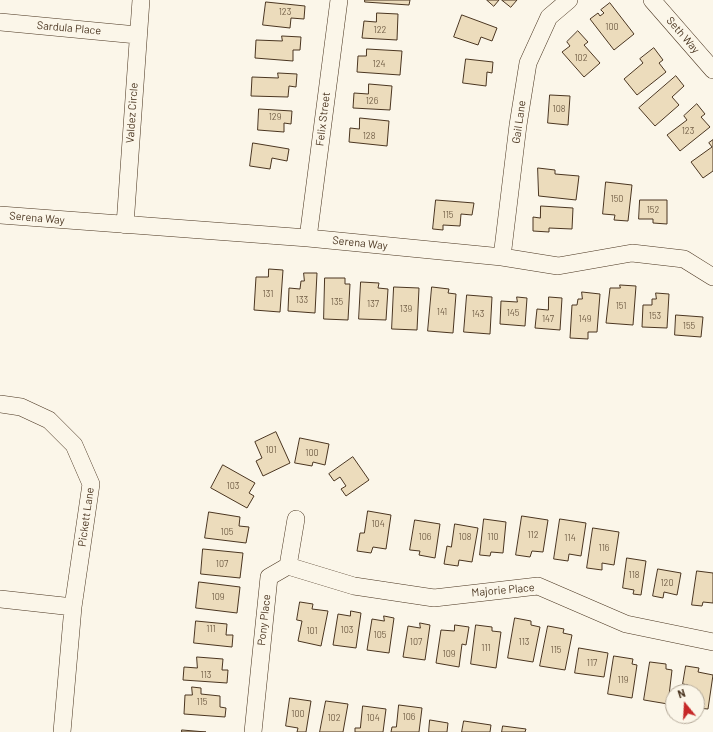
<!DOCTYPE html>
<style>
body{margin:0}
#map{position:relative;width:713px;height:732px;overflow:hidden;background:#fbf6e9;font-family:Barlow,sans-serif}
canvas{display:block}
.north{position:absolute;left:665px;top:684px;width:40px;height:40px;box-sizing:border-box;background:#fbf6e9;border:1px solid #b4a999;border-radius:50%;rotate:342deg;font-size:11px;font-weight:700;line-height:16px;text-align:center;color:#4a3520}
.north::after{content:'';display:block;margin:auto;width:14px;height:18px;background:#c62828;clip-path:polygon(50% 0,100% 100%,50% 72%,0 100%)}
</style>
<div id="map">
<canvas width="713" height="732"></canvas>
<div class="north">N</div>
</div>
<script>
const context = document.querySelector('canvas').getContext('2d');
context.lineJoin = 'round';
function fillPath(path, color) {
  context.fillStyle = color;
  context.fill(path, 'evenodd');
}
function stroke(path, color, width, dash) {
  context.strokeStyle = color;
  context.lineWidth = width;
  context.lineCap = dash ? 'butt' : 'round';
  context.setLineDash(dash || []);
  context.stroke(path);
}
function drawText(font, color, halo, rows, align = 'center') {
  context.font = font + ' Barlow,sans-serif';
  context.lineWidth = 3;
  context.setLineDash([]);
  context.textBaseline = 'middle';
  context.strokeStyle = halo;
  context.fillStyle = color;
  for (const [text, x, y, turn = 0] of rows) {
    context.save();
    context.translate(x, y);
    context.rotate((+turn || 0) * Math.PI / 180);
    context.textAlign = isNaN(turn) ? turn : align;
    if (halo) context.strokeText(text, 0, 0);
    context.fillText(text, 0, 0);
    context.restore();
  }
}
const building = new Path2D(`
 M365 0H410L409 5 365 2Z
 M487 0H499L494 6Z
 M502 0H517L511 7Z
 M266 2 305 6 304 19 291 18 290 28 263 25Z
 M610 3 634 34 614 50 590 19 598 13 600 16 604 13 601 10Z
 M377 13 398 14 397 40 362 38 364 21 376 22Z
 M462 15 497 28 492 41 481 37 478 45 454 37Z
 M578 31 588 42 584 45 600 63 584 77 562 52 570 46 567 42Z
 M282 36 301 37 300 50H293V61L255 58 256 40 282 41Z
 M654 48 663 60 659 63 666 72 637 95 624 79 643 63 640 59Z
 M367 49 402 51 400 75 357 72 358 56H366Z
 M466 59 493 62 492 73 487 72 486 86 463 83Z
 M278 73 297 74 296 87 289 86 288 97 251 96 252 77 278 78Z
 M676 76 684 86 672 97 679 105 655 126 639 108Z
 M369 84 392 86 390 110 353 108 354 93 368 94Z
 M550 95 570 96 568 125 548 123Z
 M697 104 705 114 701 117 710 127 680 151 667 135 687 120 684 116Z
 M259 109 292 111 291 124 284 123V132L258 130Z
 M360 118 389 121 387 146 349 142 350 128 359 129Z
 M713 140V171L703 178 691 162 712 147 709 143Z
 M253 143 289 149 287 161 272 158 270 169 250 166Z
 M538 168 555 170V174L579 176 576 200 539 196Z
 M606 182 632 185 628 221 614 220 615 215 603 214Z
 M436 200 474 203 472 215 461 214 460 226 443 225V230L433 229Z
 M640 200H667V224L653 223V219H639Z
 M541 206 573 208 572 229 549 228V232L533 231V217L540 218Z
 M269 269 283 270 280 312 254 310 256 277H268Z
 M304 273H317L315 313 288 311 289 288 300 289 301 281H304Z
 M325 278H345V284H350L348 320 324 319Z
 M361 282 379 283 378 288 388 289 386 320 359 319Z
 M620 285 636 286 633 325 606 323 610 288H620Z
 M394 287 419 288 417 330 392 329Z
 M432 287 449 289 448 293 456 294 453 333 428 331Z
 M582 292 600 294 597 332H588V339L570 338 572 305H577L578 299H582Z
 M656 293 669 294 667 328 642 327 643 305H652V299H656Z
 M467 295 492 297 490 334 464 332Z
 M517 297 527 298 525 326 500 324 501 301 517 302Z
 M549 297 562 298 560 330 535 328 537 309 548 310Z
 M676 315 703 317 701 337 675 335Z
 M276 432 290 463 263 476 256 461 262 458 255 442Z
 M300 438 329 444 325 465 313 462 312 466 295 463Z
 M353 457 369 480 346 496 341 489 346 486 340 477 334 481 329 474Z
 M223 465 255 483 249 493 254 496 247 508 211 488Z
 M368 511 391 515 386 549 373 547 371 553 357 551 360 533H364Z
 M209 512 240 517 239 526 249 527 246 543 205 538Z
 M522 516 548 520 543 552 532 551 530 557 516 555Z
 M484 519 506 522 503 553 491 552 490 556 480 555Z
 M560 519 586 523 581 556 569 554 568 561 554 559Z
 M415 520 440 524 435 558 419 555 420 551 410 550Z
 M455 524 478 528 472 562 459 560 458 566 444 564 447 546 451 547Z
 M593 528 619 532 614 565 602 563V570L587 568Z
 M203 549 243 553 240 578 201 574Z
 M627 558 646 561 641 595 633 594 634 590 623 588Z
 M658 569 681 573 677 595 664 592 663 598 653 596Z
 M697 571 713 573V603L703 602 702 606 692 605Z
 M199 582 240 587 237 613 196 608Z
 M300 602 313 604 312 609 328 611 321 646 298 641 302 621 297 620Z
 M351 611 361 613 356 648 333 645 338 614 350 616Z
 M384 616 394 618 389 653 367 650 372 619 384 621Z
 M515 618 531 621V625L540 627 533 662 508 658Z
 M196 621 227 624 226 635H233L232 647 194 643Z
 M420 623 430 625 425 660 403 657 408 626 420 628Z
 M455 625 469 627 466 645 462 644 459 667 436 663 441 630 454 631Z
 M476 625 492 627V631L501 632 496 668 471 664Z
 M548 626 564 629 563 633 572 635 565 670 540 666Z
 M579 648 608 653 604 677 575 673Z
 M614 656 633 659 632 664 637 665 632 698 608 694Z
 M197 657 223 659 222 670H228L227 683 183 680 184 667 197 668Z
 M650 662 666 664V669L672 670 668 704 644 700Z
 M686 666 699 668 698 672 713 675 708 709 697 708V692H686L688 685 683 684Z
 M192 687 201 688V694L220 696V707L226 708 225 717 184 714 185 695H192Z
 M290 698 311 701 306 732H297L298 728 286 726Z
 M326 701 348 704 343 732H320Z
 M399 705 422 708 419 732H391L392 727H396Z
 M363 706 386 709 383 732H355V728H360Z
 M430 720 448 723 447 732H429Z
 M464 721 491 725 490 732H462Z
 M503 726 526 729 525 732H502Z
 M182 730 206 732H182Z`);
const minor = new Path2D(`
 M652 0 713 70
 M0 22 137 35
 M0 215 308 238 502 257 558 266 632 253 684 259 713 277
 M125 225 141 0
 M308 238 339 0
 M502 257 518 125 528 63 549 17 569 0
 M0 404 21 407 49 420 74 445 91 484 73 607 62 732
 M288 566 354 586 434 598 538 586 626 624 713 642
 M0 599 73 607
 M253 732 269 577 288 566 296 519`);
const numberNames = [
 ["123",285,12],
 ["100",612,27],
 ["122",380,30],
 ["102",581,58],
 ["124",379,64],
 ["126",372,101],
 ["108",559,109],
 ["129",275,117],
 ["123",688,131],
 ["128",369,136],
 ["150",617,199],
 ["152",653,210],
 ["115",448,215],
 ["131",268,294],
 ["133",302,300],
 ["135",337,302],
 ["137",373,304],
 ["151",621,306],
 ["139",406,309],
 ["141",442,312],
 ["145",513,313],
 ["143",478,314],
 ["153",655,316],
 ["147",548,319],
 ["149",585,319],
 ["155",689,326],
 ["101",271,450],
 ["100",312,453],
 ["103",233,486],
 ["104",378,524],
 ["105",227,532],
 ["112",533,535],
 ["106",425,537],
 ["108",465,537],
 ["110",493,537],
 ["114",570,538],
 ["116",604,548],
 ["107",222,564],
 ["118",634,575],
 ["120",667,583],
 ["109",218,597],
 ["111",211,629],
 ["103",347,630],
 ["101",312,631],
 ["105",380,635],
 ["107",416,642],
 ["113",524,642],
 ["111",486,648],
 ["115",556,650],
 ["109",449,654],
 ["117",592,663],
 ["113",206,675],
 ["119",623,680],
 ["115",202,702],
 ["100",298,714],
 ["106",409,717],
 ["102",334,718],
 ["104",373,718]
];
const streetNames = [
 ["Sardula Place",69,28,5],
 ["Seth Way",683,35,49],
 ["Valdez Circle",132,113,-86],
 ["Felix Street",323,119,-83],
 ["Gail Lane",519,122,-82],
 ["Serena Way",37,218,5],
 ["Serena Way",360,243,6],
 ["Pickett Lane",86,517,-82],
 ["Majorie Place",503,590,-5],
 ["Pony Place",264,620,-84]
];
fillPath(building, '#ecdcbc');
stroke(building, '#4a3520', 1);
stroke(minor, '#4a3520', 18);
stroke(minor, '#fbf6e9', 17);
drawText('9px', '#725f47', null, numberNames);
drawText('11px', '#4a3520', '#fbf6e9', streetNames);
</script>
